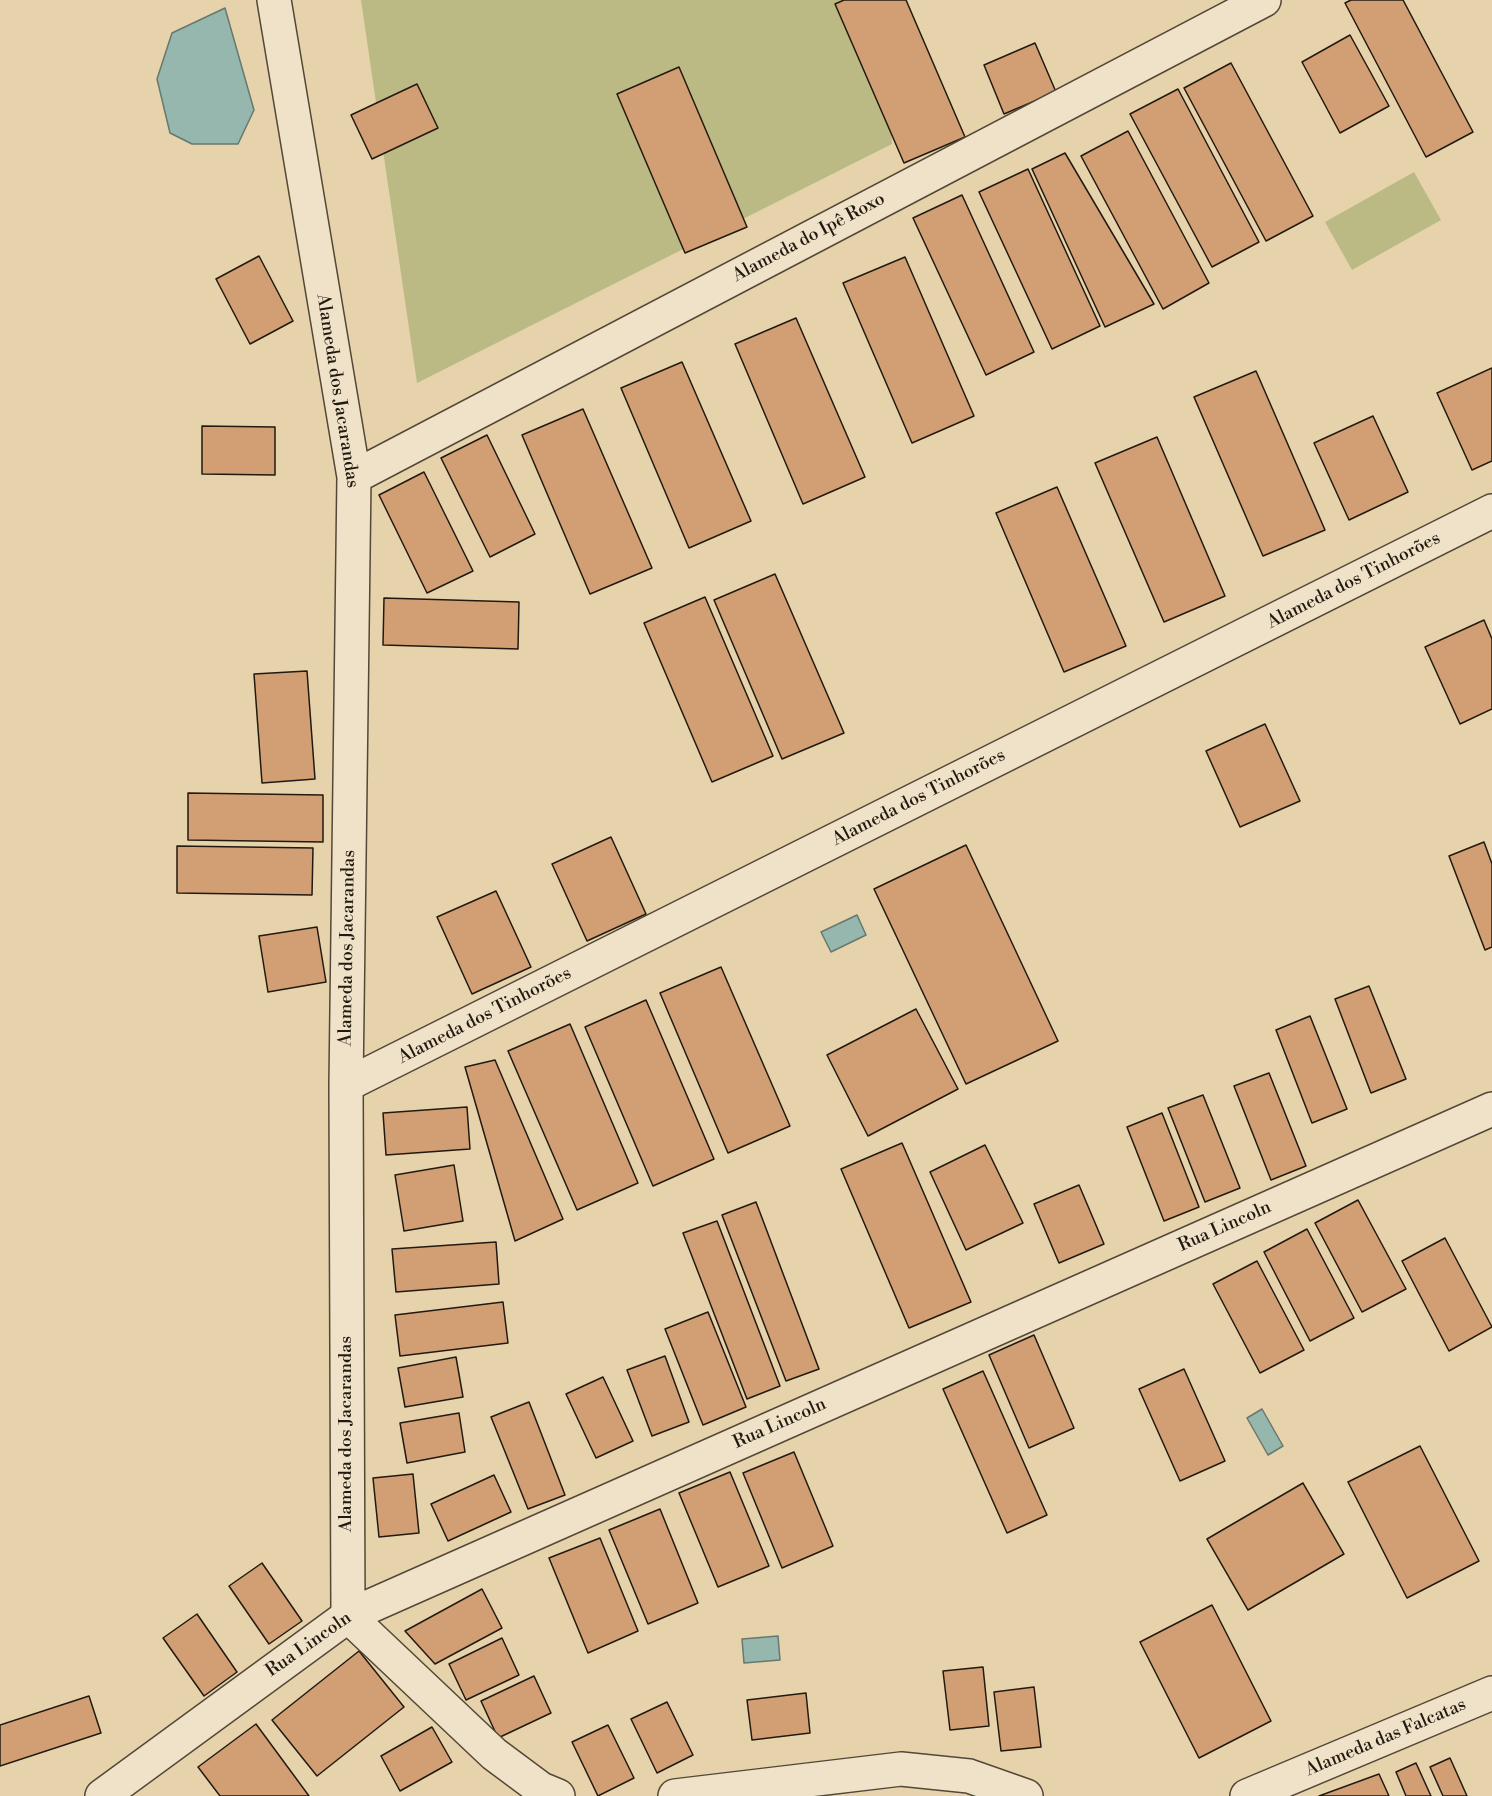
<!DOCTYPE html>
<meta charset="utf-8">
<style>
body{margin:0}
canvas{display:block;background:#e6d3ab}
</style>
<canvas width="1492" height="1796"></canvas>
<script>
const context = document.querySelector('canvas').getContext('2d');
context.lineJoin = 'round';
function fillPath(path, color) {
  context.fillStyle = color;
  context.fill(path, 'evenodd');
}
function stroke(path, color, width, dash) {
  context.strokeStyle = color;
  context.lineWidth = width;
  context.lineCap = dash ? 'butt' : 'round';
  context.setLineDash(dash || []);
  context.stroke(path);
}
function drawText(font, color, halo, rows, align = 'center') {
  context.font = font + ' "Libre Bodoni",serif';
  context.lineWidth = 4.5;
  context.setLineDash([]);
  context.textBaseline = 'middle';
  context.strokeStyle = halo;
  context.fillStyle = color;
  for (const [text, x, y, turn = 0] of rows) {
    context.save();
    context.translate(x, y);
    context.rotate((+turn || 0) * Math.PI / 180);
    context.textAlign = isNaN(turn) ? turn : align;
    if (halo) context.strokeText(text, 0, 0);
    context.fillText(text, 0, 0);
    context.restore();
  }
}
const green = new Path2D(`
 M361 0H882L892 144 417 383Z
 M1414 172 1441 220 1352 270 1325 222Z`);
const water = new Path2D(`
 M225 8 254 110 238 144H192L170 133 157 79 172 33Z
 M857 915 866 935 831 952 821 932Z
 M1262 1409 1283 1446 1268 1455 1247 1418Z
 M778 1636 780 1660 744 1663 742 1639Z`);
const building = new Path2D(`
 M844 0H906L965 137 904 163 835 4Z
 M1351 0H1403L1473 132 1426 157 1345 3Z
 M1350 35 1389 106 1340 133 1302 62Z
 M1035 43 1056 92 1004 114 984 65Z
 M1231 63 1313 216 1266 241 1184 88Z
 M679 67 747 227 685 253 617 94Z
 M417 84 438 128 372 159 351 115Z
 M1178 89 1259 242 1212 267 1130 114Z
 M1128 131 1209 283 1163 309 1081 156Z
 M1065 153 1154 304 1105 327 1032 169Z
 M1028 169 1100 326 1052 349 979 192Z
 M962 195 1034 352 986 375 913 218Z
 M259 256 293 321 250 344 216 279Z
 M905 257 974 416 912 443 843 283Z
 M796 318 865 477 803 504 735 344Z
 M682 362 751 521 689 548 621 388Z
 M1492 368V461L1472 470 1437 393Z
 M1256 371 1325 530 1263 556 1194 397Z
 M583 409 652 568 590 594 522 435Z
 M1373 416 1408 492 1349 520 1314 443Z
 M202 426 275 427V475L202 474Z
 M487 435 535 534 490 557 441 458Z
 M1157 437 1225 596 1164 622 1095 463Z
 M424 472 473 571 427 593 379 495Z
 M1057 487 1126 646 1064 672 996 513Z
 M775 574 844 733 782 759 714 600Z
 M705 597 773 756 712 782 644 623Z
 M384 598 519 602 518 649 383 645Z
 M1484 620 1492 639V709L1460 724 1425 647Z
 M307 671 315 779 262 783 254 674Z
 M1265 724 1300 801 1240 827 1206 751Z
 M188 793 323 795V842L188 840Z
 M611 837 646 914 587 941 552 864Z
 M1484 842 1492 864V947L1485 950 1449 856Z
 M966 845 1058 1041 966 1084 874 889Z
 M177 846 313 848 312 895 177 893Z
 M496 891 531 967 472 994 437 917Z
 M317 927 326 982 268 992 259 936Z
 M721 967 790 1126 728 1153 660 993Z
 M1369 986 1406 1079 1371 1093 1335 999Z
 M646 1000 714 1159 653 1186 585 1027Z
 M916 1009 958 1089 868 1136 827 1055Z
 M1310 1016 1347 1109 1312 1123 1276 1030Z
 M570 1024 638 1183 577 1210 508 1051Z
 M495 1060 563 1219 515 1241 465 1067Z
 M1269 1073 1306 1166 1271 1180 1234 1086Z
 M1203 1095 1240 1188 1205 1202 1168 1108Z
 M467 1107 470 1149 386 1155 383 1113Z
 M1162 1113 1199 1207 1164 1221 1127 1127Z
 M902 1143 971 1302 909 1328 841 1169Z
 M985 1145 1023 1223 966 1250 930 1172Z
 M454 1165 463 1221 404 1231 395 1175Z
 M1079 1185 1104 1244 1059 1263 1034 1204Z
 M1358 1200 1406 1289 1362 1312 1315 1223Z
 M756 1202 819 1369 786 1381 722 1215Z
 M717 1221 780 1386 747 1399 683 1233Z
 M1307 1229 1354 1318 1310 1341 1264 1252Z
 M1445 1238 1492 1327 1449 1351 1402 1261Z
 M496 1242 499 1284 396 1292 392 1249Z
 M1257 1261 1304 1350 1260 1373 1213 1284Z
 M503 1302 508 1343 400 1356 395 1315Z
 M708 1312 746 1407 703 1425 665 1329Z
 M1034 1335 1074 1428 1029 1448 989 1355Z
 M665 1356 689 1422 652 1436 627 1370Z
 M456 1357 463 1397 405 1407 398 1368Z
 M1184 1369 1225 1461 1180 1481 1139 1389Z
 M983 1371 1047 1515 1007 1533 943 1389Z
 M603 1377 633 1441 596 1458 566 1394Z
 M529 1402 565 1495 528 1509 491 1417Z
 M459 1413 465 1452 407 1463 400 1423Z
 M1420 1446 1479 1561 1407 1598 1348 1482Z
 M794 1452 833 1546 782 1568 743 1473Z
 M730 1472 769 1566 718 1587 679 1493Z
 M413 1474 419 1533 379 1537 373 1478Z
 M494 1475 511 1512 448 1541 431 1504Z
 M1303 1483 1344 1554 1248 1610 1207 1539Z
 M660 1509 698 1603 648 1624 609 1530Z
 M600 1538 638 1631 588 1653 549 1558Z
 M262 1563 302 1621 269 1644 229 1586Z
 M482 1589 502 1628 435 1664 405 1631Z
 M1212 1605 1271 1721 1199 1758 1140 1642Z
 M197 1614 237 1672 204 1696 163 1638Z
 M502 1638 519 1675 466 1700 449 1664Z
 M359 1651 404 1707 317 1776 272 1720Z
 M983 1667 989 1726 950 1730 943 1671Z
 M534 1676 551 1713 498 1738 481 1701Z
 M1034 1687 1041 1747 1001 1751 994 1692Z
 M806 1693 810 1733 752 1740 747 1700Z
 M89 1696 101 1733 0 1766V1725Z
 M667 1702 693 1755 657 1773 631 1719Z
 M256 1724 309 1796H220L198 1767Z
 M608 1725 634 1778 598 1796 572 1742Z
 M432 1727 452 1762 400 1791 381 1756Z
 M1450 1758 1467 1796H1443L1430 1767Z
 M1416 1763 1431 1796H1406L1396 1772Z
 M1379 1774 1389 1796H1319Z`);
const minor = new Path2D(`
 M274 0 354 477 346 1085 348 1616 494 1754 541 1789 558 1796
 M354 477 1264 0
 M346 1085 1492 511
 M102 1796 348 1616 1492 1109
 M675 1796 901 1769 969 1776 1026 1796
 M1247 1796 1492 1693`);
const streetNames = [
 ["Alameda do Ipê Roxo",809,238,-28],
 ["Alameda dos Jacarandas",337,391,81],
 ["Alameda dos Tinhorões",1354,581,-27],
 ["Alameda dos Tinhorões",919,798,-27],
 ["Alameda dos Jacarandas",348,948,-89],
 ["Alameda dos Tinhorões",485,1016,-27],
 ["Rua Lincoln",1225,1227,-24],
 ["Rua Lincoln",780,1424,-24],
 ["Alameda dos Jacarandas",347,1434,-90],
 ["Rua Lincoln",309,1645,-35],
 ["Alameda das Falcatas",1386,1738,-23]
];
fillPath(green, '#bcba84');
fillPath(water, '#96b7ad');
stroke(water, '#68786e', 1.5);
fillPath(building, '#d29f74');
stroke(building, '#221a10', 1.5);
stroke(minor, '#534837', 36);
stroke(minor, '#efe2c8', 33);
drawText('18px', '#221a10', '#efe2c8', streetNames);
</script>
